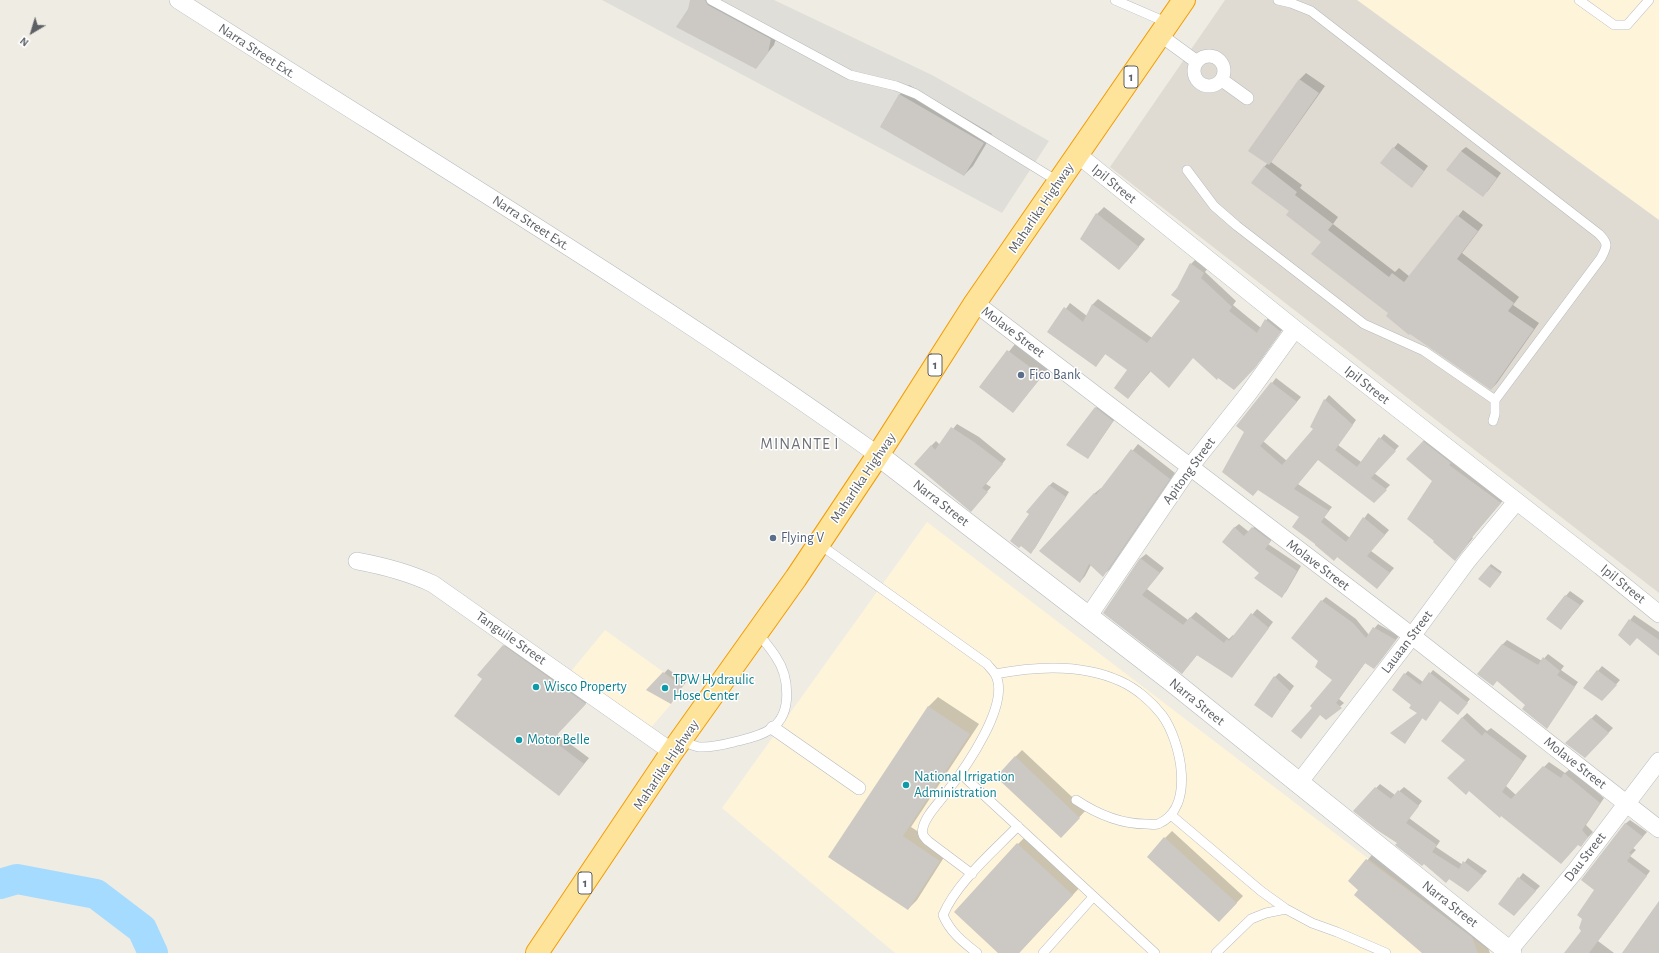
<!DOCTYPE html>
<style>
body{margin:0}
#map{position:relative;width:1659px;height:953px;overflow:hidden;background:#efece4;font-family:"Alegreya Sans",sans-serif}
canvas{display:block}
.north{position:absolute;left:12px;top:12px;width:40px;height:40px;-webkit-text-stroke:3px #fff;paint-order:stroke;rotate:218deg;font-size:11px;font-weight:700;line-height:16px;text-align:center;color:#5c6065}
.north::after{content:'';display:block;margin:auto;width:14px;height:18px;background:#5c6065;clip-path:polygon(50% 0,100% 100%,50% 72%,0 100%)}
</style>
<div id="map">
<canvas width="1659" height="953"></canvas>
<div class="north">N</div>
</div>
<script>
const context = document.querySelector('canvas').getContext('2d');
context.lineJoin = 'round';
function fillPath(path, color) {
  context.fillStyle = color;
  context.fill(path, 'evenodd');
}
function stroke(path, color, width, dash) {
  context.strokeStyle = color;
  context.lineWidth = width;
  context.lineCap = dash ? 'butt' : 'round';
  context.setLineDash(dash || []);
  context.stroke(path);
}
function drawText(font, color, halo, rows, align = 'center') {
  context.font = font + ' "Alegreya Sans",sans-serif';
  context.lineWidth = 3;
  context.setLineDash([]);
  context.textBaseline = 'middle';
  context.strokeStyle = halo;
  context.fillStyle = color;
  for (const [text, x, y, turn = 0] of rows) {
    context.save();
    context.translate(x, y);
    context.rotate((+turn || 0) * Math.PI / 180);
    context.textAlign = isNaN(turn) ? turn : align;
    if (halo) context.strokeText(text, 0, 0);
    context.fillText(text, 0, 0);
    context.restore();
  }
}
const commercial = new Path2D(`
 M1357 0H1659V220Z
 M927 522 1492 953H895L722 808Z
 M605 630 683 686 672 703 648 731 568 675Z`);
const industrial = new Path2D(`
 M602 0H774L932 75 1049 141 1002 213Z`);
const education = new Path2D(`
 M1225 0H1357L1659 220V593L1110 167Z`);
const shadow = new Path2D(`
 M691 0H717L778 32 774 45 756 67 689 9Z
 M1306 73 1325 86 1271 162 1302 185 1300 188 1338 217 1333 224 1395 272 1399 268 1410 277 1463 210 1483 225 1462 253 1519 297 1513 305 1539 323 1497 383 1491 389 1390 313 1322 242 1290 211 1264 167 1268 163 1300 79Z
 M909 85 992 134 973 166 964 175 881 126 900 94Z
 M1398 143 1428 166 1416 182 1394 148Z
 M1466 147 1501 173 1487 192 1461 151Z
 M1104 207 1145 239 1126 262 1097 214Z
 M1196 259 1208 268 1205 272 1236 301 1233 305 1261 328 1270 315 1285 326 1260 361 1193 357 1151 371 1132 393 1129 369 1106 353 1096 366 1049 332 1070 303 1087 316 1093 304 1098 299 1152 338 1181 301 1178 289 1191 264Z
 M1015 344 1048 369 1013 412 981 387Z
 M1276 378 1301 397 1263 441 1287 461 1315 429 1325 400 1329 395 1356 420 1338 445 1361 462 1384 434 1399 446 1374 473 1390 485 1374 501 1318 459 1298 484 1332 507 1324 517 1350 538 1368 513 1389 530 1371 551 1394 568 1377 588 1338 556 1334 560 1300 517 1246 432 1238 426Z
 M1100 403 1117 416 1088 458 1096 408Z
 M957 424 979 437 1006 459 986 484 991 487 975 506 931 446 936 441 940 445Z
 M1428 437 1505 498 1472 537 1473 538 1459 555 1434 481 1423 441Z
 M1138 444 1175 473 1109 570 1103 575 1091 565 1085 576 1080 582 1040 551 1095 493 1101 488 1102 489Z
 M1053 482 1069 492 1035 548 1031 552 1049 486Z
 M1239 524 1249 532 1257 524 1274 537 1268 544 1301 566 1286 592 1281 596 1260 573 1234 528Z
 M1146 554 1164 568 1147 589 1188 620 1196 612 1229 639 1233 635 1234 636 1257 609 1273 622 1232 677 1197 655 1182 673 1104 613 1141 558Z
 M1491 564 1502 572 1492 584 1480 578Z
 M1570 591 1584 601 1565 624 1547 618Z
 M1326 597 1356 619 1369 635 1378 624 1399 636 1377 665 1365 663 1339 699 1344 703 1326 719 1314 708 1334 680 1319 660 1322 601Z
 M1634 615 1659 632V655L1637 637 1619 635Z
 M509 640 591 698 557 734 589 758 559 795 483 678 504 646Z
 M1507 640 1542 661 1548 654 1564 666 1561 670 1578 682 1547 727 1527 705 1502 645Z
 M1602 666 1620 680 1606 696 1584 688Z
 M668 669 686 682 671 703 648 690Z
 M1433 670 1470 699 1461 710 1440 700 1423 717 1408 739 1418 713 1413 705 1405 674 1408 671 1423 682Z
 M1279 673 1294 686 1272 717 1275 677Z
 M938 697 979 724 911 827 948 851 917 900 908 909 829 857 929 706Z
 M1467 713 1487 731 1491 728 1527 756 1506 786 1516 795 1549 762 1565 773 1570 769 1604 798 1586 825 1593 832 1581 845 1501 815 1467 760 1462 718Z
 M1596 714 1613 728 1585 757 1567 743Z
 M1022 750 1086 810 1061 837 997 776Z
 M1380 784 1395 795 1404 787 1422 801 1409 818 1440 841 1436 847 1463 865 1468 858 1487 871 1467 891 1450 878 1446 882 1399 843 1354 811Z
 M1630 820 1647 832 1633 848 1636 850 1630 856 1650 871 1598 941 1614 953H1565L1583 930 1595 890 1625 824Z
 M1172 831 1243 896 1226 914 1165 838Z
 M1027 835 1082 885 1019 953H1000L1018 844Z
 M1376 850 1481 929 1490 953H1424L1350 881Z
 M1523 873 1540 886 1518 910 1499 904Z`);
const river = new Path2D(`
 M0 884 17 879 96 894 142 929 153 953`);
const building = new Path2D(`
 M690 0H705L708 5 771 39 768 53 756 69 676 27 688 9Z
 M1299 79 1319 93 1269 165 1248 151Z
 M899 94 984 143 964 176 880 127Z
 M1393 147 1424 171 1412 188 1380 163Z
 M1461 151 1497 178 1483 197 1446 170Z
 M1264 166 1297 192 1295 195 1333 224 1328 230 1389 277 1392 273 1404 282 1457 215 1478 231 1457 259 1514 303 1508 311 1534 329 1491 390 1410 334 1409 335 1386 316 1388 313 1311 254 1321 242 1286 215 1289 211 1251 183Z
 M1096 213 1139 247 1119 270 1080 239Z
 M1190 263 1204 273 1201 278 1232 307 1229 311 1257 333 1265 319 1281 332 1255 368 1234 390 1218 378 1217 380 1193 358 1169 388 1150 371 1128 399 1114 388 1127 370 1105 354 1096 367 1047 332 1064 307 1083 322 1092 304 1147 343 1180 301 1171 295 1177 288Z
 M1007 350 1042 376 1013 413 979 387Z
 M1271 382 1297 402 1260 446 1282 465 1313 429 1310 427 1324 399 1353 425 1335 450 1357 467 1379 437 1396 451 1371 478 1387 490 1374 503 1318 460 1294 489 1329 511 1321 522 1346 542 1363 517 1385 535 1367 556 1390 573 1377 589 1337 557 1334 561 1315 545V544L1292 527 1299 517 1258 490 1253 496 1222 472 1244 432 1236 426Z
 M1095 407 1113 421 1088 459 1066 445Z
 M951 427 974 442 1003 464 982 488 988 492 971 512 914 464 931 445 935 450Z
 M1423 441 1451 463 1449 465 1501 503 1468 542 1469 543 1455 561 1433 542 1434 541 1407 519 1432 481 1406 459Z
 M1131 449 1170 479 1103 577 1089 564 1080 583 1039 551 1094 493 1096 495Z
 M1049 485 1066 497 1031 554 1021 546 1019 548 1010 541 1029 514 1026 512Z
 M1234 527 1244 536 1252 527 1271 541 1265 549 1297 571 1282 598 1254 578 1259 573 1222 542Z
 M1140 558 1160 573 1142 595 1183 625 1190 617 1224 643 1227 639 1229 641 1251 613 1269 628 1232 678 1197 655 1182 674 1103 613Z
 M1489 566 1501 574 1490 588 1478 579Z
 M1565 595 1580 605 1561 630 1546 619Z
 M1321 600 1353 623 1366 638 1373 627 1396 640 1374 669 1365 663 1336 703 1342 708 1326 720 1320 715 1301 739 1291 731 1312 708 1310 706 1332 680 1315 667 1318 661 1291 638Z
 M1629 619 1659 640V656L1637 638 1630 646 1618 635Z
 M1502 644 1538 665 1543 657 1560 671 1557 675 1575 687 1547 729 1522 709 1525 705 1497 681 1493 686 1477 674Z
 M503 645 586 704 552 740 584 764 559 796 454 716 482 679 477 675Z
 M1597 670 1617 685 1602 701 1583 688Z
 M663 672 682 687 671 704 646 690Z
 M1429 672 1468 703 1458 715 1440 701 1426 721 1422 718 1405 744 1390 733 1417 713 1409 708 1411 705 1392 690 1404 673 1420 685Z
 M1274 676 1290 691 1272 718 1254 705Z
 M928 706 970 734 903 836 940 861 908 910 828 857Z
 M1462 717 1482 736 1485 732 1523 761 1502 792 1511 799 1543 766 1561 778 1564 773 1600 803 1582 830 1588 837 1581 847 1578 845 1561 864 1501 816 1500 818 1469 791 1466 795 1447 778 1465 760 1441 741Z
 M1591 718 1609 733 1585 758 1565 743Z
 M1015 756 1080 818 1061 838 996 777Z
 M1375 787 1391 799 1398 790 1419 806 1406 823 1437 845 1432 852 1459 869 1463 861 1483 876 1468 892 1449 879 1446 883 1424 864 1422 866 1395 845 1397 843 1377 830 1353 811Z
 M1625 823 1643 837 1629 853 1632 854 1627 861 1647 876 1589 953H1564L1581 931 1579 928 1582 919 1577 915 1594 890 1581 880Z
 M1164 837 1237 903 1219 922 1147 857Z
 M1017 843 1073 895 1019 953H998L954 912Z
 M1366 859 1472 937 1478 953H1422L1354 895 1358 890 1348 881Z
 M1518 877 1536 891 1514 916 1498 904Z
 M1659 901V953H1622Z`);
const service = new Path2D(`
 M711 0 850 75 896 86 916 94 1059 182
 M1115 0 1168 23
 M1278 0 1291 3 1311 11 1599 234C1609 244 1607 246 1601 258L1495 400
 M1579 0 1614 25H1627L1649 0
 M1187 170 1214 206 1237 226 1364 324 1424 351 1495 400V414L1493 421
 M819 544 987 664C989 667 993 670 995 674 1012 703 964 770 946 793 939 803 925 816 923 828 921 834 924 837 928 841L972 874
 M995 674C1036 666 1081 663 1120 681 1136 688 1152 702 1162 715 1181 741 1196 808 1158 824 1155 825 1150 824 1146 824 1121 824 1097 814 1076 800
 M682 741C687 743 693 746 699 747 712 748 726 744 738 741 750 738 763 735 772 728 793 713 789 676 776 657 771 649 764 641 758 633
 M961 774 1155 953
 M1171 815 1261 891 1286 909 1312 923 1337 932 1386 953
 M977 953C963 942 950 932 943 915 957 882 993 852 1018 826
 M1043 953 1093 897
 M1216 953 1251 919 1266 913 1286 909`);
const pedestrian = new Path2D(`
 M1160 35 1197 62
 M1194 71a15 15 0 1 1 30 0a15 15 0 1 1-30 0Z
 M1222 80 1247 98
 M773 728 859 788`);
const minor = new Path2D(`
 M178 0C412 150 652 293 878 455
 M1077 154 1295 329 1600 566 1659 614
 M975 303 1412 636 1659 829
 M357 561C384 566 408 572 433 584L672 752
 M1088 617 1190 467 1248 394 1295 329
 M1298 784 1412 636 1468 560 1516 502
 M1507 953 1576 870 1659 761`);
const tertiary = new Path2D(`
 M878 455 1173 682 1511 953`);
const trunk = new Path2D(`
 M537 953 672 752 796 578 878 455 975 303 1184 0`);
const markers = [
 [1021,375,4,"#5c6f8a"],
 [773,538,4,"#5c6f8a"],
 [536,687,4,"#0f9aa8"],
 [665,688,4,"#0f9aa8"],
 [519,740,4,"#0f9aa8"],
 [906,785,4,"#0f9aa8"]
];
const shields = [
 [1131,77,14],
 [935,365,14],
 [585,883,14]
];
const shieldNames = [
 ["1",1131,77],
 ["1",935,365],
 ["1",585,883]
];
const streetNames = [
 ["Narra Street Ext.",257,51,33],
 ["Ipil Street",1114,184,39],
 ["Maharlika Highway",1041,208,-56],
 ["Narra Street Ext.",531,223,33],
 ["Molave Street",1013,332,37],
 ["Ipil Street",1367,385,38],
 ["Apitong Street",1189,471,-54],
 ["Maharlika Highway",863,478,-56],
 ["Narra Street",941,503,38],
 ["Molave Street",1318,565,37],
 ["Ipil Street",1623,584,39],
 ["Tanguile Street",511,638,35],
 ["Lauaan Street",1407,642,-53],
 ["Narra Street",1197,702,39],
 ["Molave Street",1575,763,38],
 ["Maharlika Highway",666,765,-56],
 ["Dau Street",1585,857,-52],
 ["Narra Street",1450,904,38]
];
const serviceNames = [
 ["Fico Bank",1029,375],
 ["Flying V",781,538]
];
const cultureNames = [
 ["TPW Hydraulic",673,680],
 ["Hose Center",673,696],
 ["Wisco Property",544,687],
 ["Motor Belle",527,740],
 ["National Irrigation",914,777],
 ["Administration",914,793]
];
const quarterNames = [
 ["MINANTE I",800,444]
];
fillPath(commercial, '#fef4da');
fillPath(industrial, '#e0ded8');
fillPath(education, '#dfdbd2');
fillPath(shadow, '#0003');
stroke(river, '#a4dbff', 30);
fillPath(building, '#ccc8c3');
stroke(service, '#b6babe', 10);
stroke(pedestrian, '#b6babe', 14);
stroke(minor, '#b6babe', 18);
stroke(tertiary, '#b6babe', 22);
stroke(trunk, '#f39c00', 24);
stroke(service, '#fff', 9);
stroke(pedestrian, '#fff', 13);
stroke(minor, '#fff', 17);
stroke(tertiary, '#fff', 21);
stroke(trunk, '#fee49a', 22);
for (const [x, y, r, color] of markers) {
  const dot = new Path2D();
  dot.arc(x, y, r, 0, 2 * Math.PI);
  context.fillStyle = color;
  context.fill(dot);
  stroke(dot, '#fff', 1.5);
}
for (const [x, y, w] of shields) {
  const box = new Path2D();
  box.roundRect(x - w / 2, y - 11, w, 22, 3);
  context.fillStyle = '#fff';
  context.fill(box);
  stroke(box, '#5c6065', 1);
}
drawText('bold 13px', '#5c6065', null, shieldNames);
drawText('14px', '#5c6065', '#fff', streetNames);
drawText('14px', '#4e5e75', '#fff', serviceNames, 'left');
drawText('14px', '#0d838f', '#fff', cultureNames, 'left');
context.letterSpacing = '1px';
drawText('16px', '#6d7277', '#fff', quarterNames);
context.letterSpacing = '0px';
</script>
